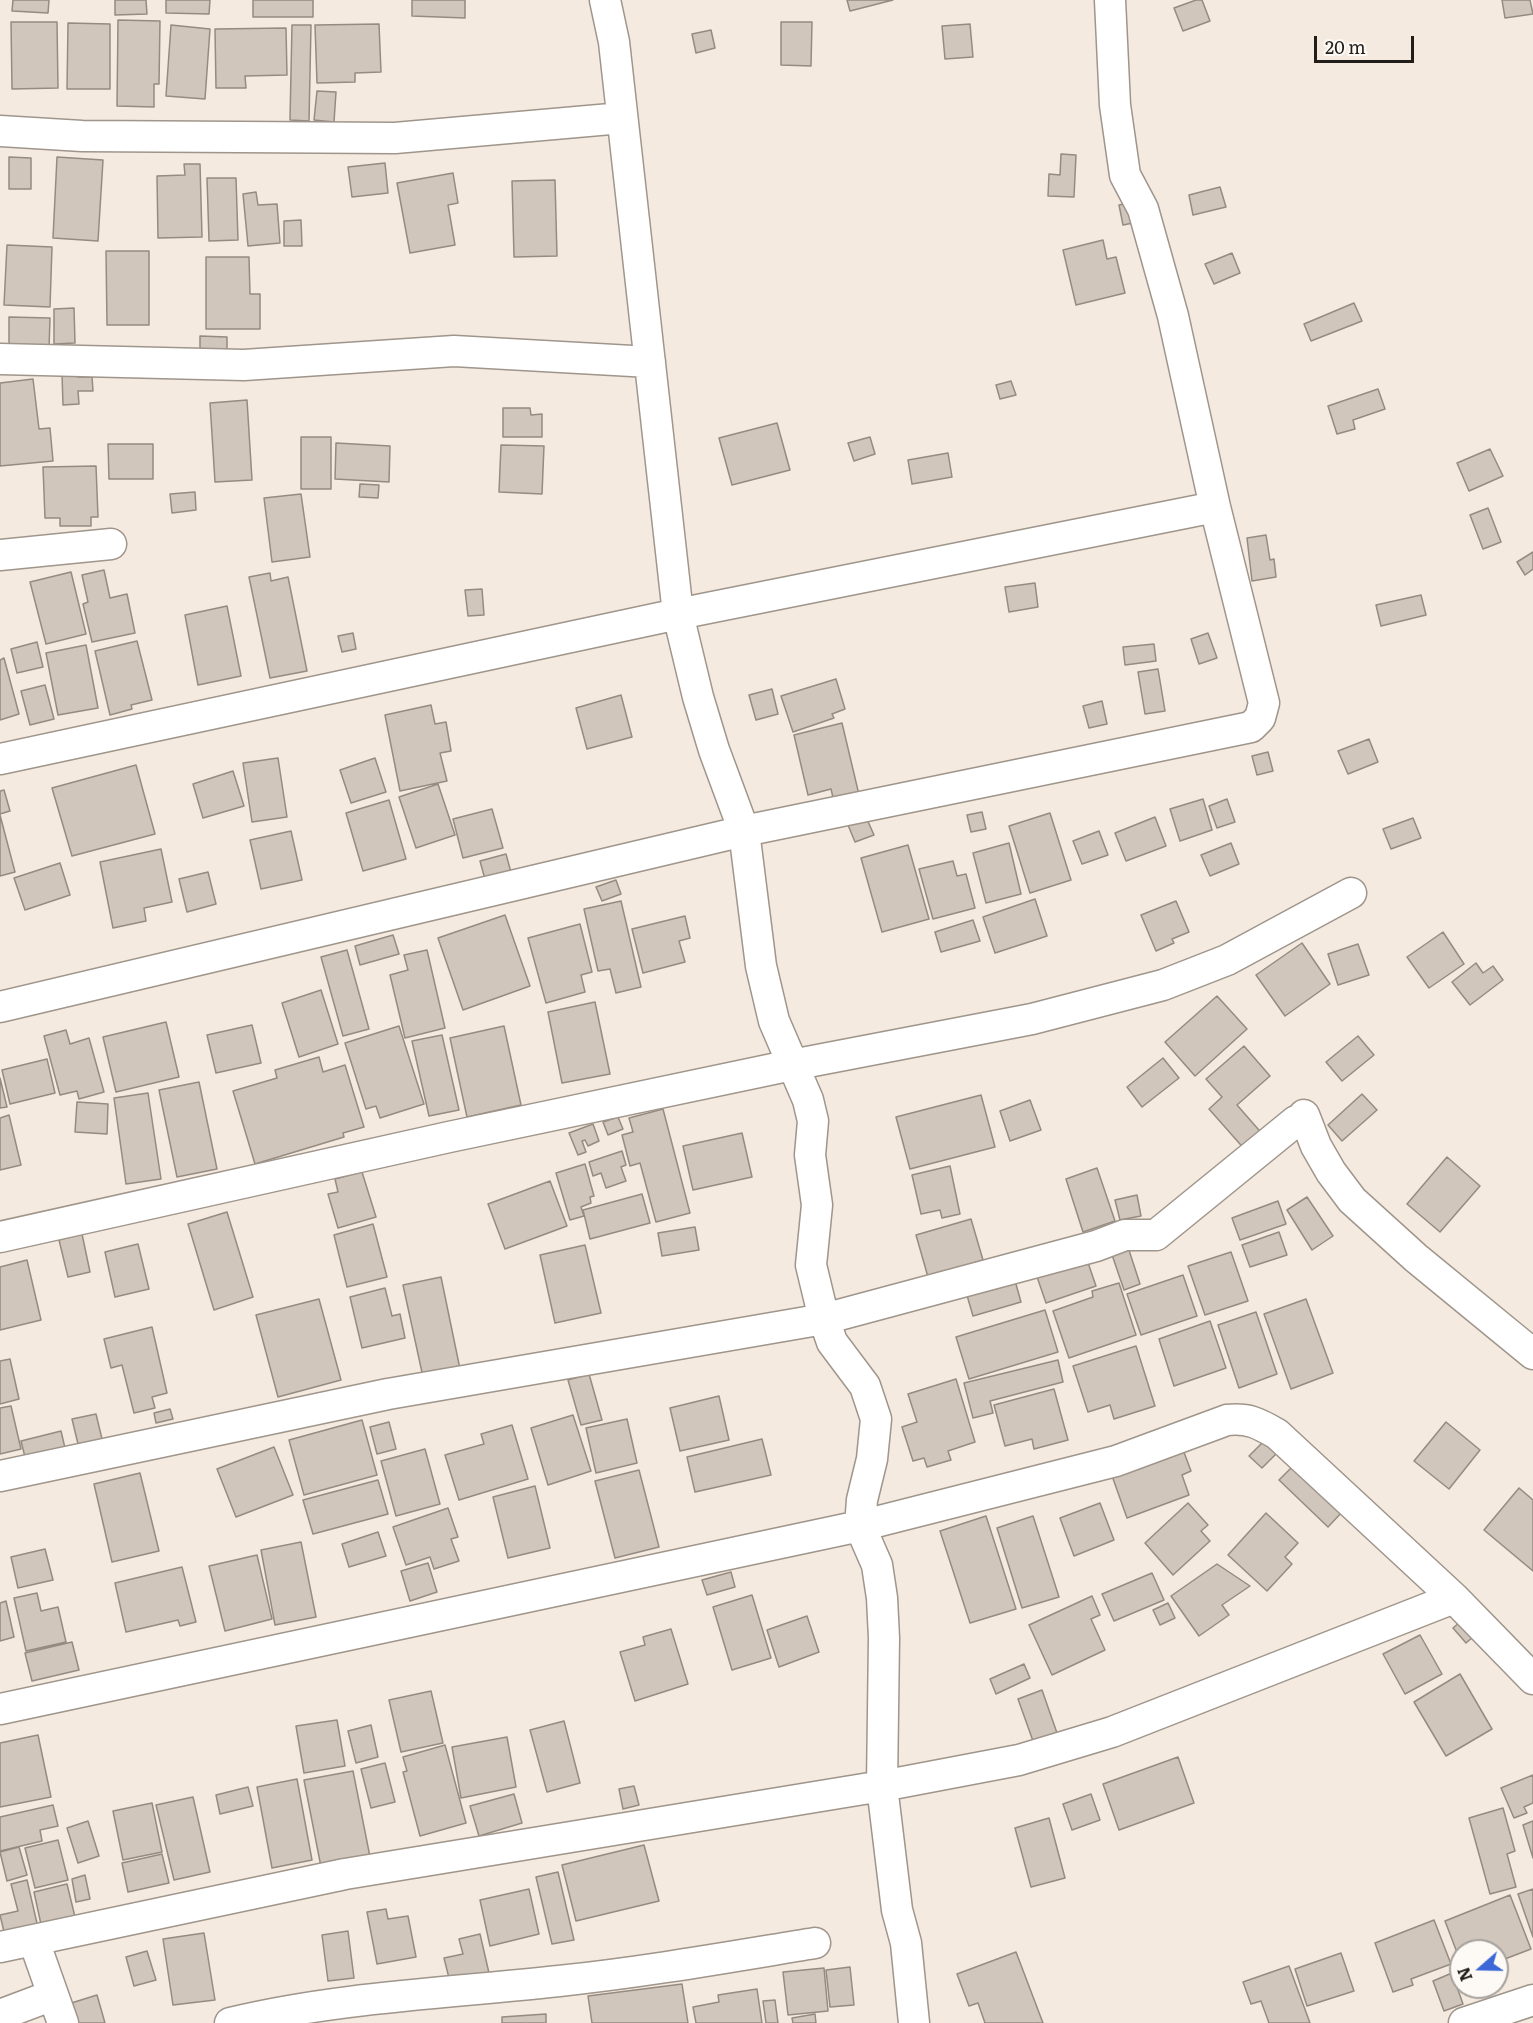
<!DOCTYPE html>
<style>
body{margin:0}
#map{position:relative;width:1533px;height:2023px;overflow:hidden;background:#f5eadf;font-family:Literata,serif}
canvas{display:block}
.north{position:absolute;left:1449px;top:1939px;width:60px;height:60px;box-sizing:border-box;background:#fdf9f4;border:2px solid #a5a19c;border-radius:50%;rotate:250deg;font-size:16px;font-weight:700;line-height:24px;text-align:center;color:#211d19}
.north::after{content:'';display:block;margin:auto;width:21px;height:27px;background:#3b67d7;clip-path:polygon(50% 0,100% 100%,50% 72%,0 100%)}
.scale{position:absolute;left:1314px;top:36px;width:100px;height:27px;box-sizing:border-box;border:3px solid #211d19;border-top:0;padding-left:8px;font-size:18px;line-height:21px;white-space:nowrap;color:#211d19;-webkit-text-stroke:4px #fdf9f4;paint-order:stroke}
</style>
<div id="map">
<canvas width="1533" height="2023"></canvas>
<div class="north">N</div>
<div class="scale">20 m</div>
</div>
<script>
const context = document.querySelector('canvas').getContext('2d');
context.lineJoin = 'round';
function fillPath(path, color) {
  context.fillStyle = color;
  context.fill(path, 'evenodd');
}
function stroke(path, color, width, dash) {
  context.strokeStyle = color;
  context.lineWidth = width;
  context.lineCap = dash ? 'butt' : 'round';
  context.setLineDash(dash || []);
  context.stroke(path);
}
const building = new Path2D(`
 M13 0H49L48 13 12 11Z
 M115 0H146L147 14 115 15Z
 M166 0H210L209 14 166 13Z
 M253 0H313V17H253Z
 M412 0H465V18L412 16Z
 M847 0H893L850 11Z
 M1196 0H1202L1210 21 1183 31 1174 8Z
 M1502 0H1530L1533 14 1505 18Z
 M118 20 160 21 159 84H154V107L117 106Z
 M11 22H57L58 88 12 89Z
 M781 22H812L811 66 781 65Z
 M68 23 110 24V89H67Z
 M379 24 381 72 355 73V82L317 83 315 25Z
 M970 24 973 57 945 59 942 26Z
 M171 25 210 29 205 99 166 96Z
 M292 25H311L309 121 290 120Z
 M286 28 287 75 245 76 246 88H216L215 29Z
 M711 30 715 48 696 53 692 34Z
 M317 91 336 92 334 122 314 120Z
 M1061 154 1076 155 1074 197 1048 196 1049 174 1060 175Z
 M9 157 31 158V189H9Z
 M57 157 103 160 98 241 53 238Z
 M385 163 388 193 352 197 348 167Z
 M184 164H200L202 237 158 238 157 176 185 175Z
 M453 173 458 203 448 205 455 245 410 253 397 183Z
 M207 178H236L238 240 209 241Z
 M555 180 557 256 514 257 512 181Z
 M1220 187 1226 207 1193 215 1189 195Z
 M256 192 258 205 277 204 280 243 248 246 243 194Z
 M1134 202 1138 222 1123 225 1119 205Z
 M301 220 302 246H284V221Z
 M1103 240 1107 259 1116 257 1125 293 1076 305 1063 250Z
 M7 245 52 247 50 307 4 305Z
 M106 251H149V325H107Z
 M1232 253 1240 273 1214 284 1205 264Z
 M206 257H249L250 294H260V329H206Z
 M1354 303 1362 321 1311 341 1304 324Z
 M74 308 75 343 54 344V309Z
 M9 317 50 318 49 349 9 348Z
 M200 336 227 337V356L200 355Z
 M78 373V377H92L93 391H78L79 404 63 405 62 374Z
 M33 379 39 429 50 428 53 461 0 466V383Z
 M1011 381 1016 395 1000 399 996 385Z
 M1378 389 1385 409 1353 420 1355 429 1337 434 1328 406Z
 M247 400 252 480 215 482 210 403Z
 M503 408H530L531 415 542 414V437H503Z
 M777 423 790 470 732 485 719 438Z
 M301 437H331V489H301Z
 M870 437 875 454 854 461 848 443Z
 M336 443 390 446 389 482 335 479Z
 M108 444H153V479H109Z
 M501 445 544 446 542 494 499 492Z
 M1490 449 1503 476 1469 491 1457 463Z
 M948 453 952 477 912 484 908 460Z
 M96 466 98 517H91V526H60V518H45L43 467Z
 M360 484 379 485 378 498 359 497Z
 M195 492 196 510 172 513 170 494Z
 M301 494 310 557 272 562 264 498Z
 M1488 508 1501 542 1483 549 1470 515Z
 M1266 535 1270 560 1274 559 1276 577 1252 581 1247 538Z
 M1533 552V569L1525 575 1517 562Z
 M104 570 110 598 127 594 135 633 92 642 83 604 88 602 82 575Z
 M71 572 86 634 46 644 30 582Z
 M270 573 271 581 288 577 307 671 270 678 249 577Z
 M1035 583 1038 607 1009 612 1005 587Z
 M482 589 484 615 468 616 465 590Z
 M1421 595 1426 615 1381 626 1376 605Z
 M227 606 241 676 198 685 185 615Z
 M353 633 356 649 342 652 338 636Z
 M1208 633 1217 658 1199 664 1191 639Z
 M137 641 152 700 131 705 132 709 110 715 95 651Z
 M37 642 43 667 17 673 11 649Z
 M1154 644 1156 661 1125 665 1123 647Z
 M86 645 98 708 58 715 46 653Z
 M4 658 19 714 0 720V660Z
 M1158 669 1165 711 1145 714 1138 672Z
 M836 679 845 709 832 714 834 718 793 732 781 696Z
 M45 685 54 719 30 725 21 691Z
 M772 689 778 714 756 720 749 695Z
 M621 695 632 737 587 749 576 708Z
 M1102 701 1107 724 1089 728 1083 706Z
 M431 705 435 724 446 722 451 751 440 753 447 781 400 791 385 715Z
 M842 723 860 799 835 806 831 789 808 795 794 735Z
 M1369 739 1378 762 1348 774 1338 751Z
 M1268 752 1273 771 1257 775 1252 756Z
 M278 758 287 817 252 822 243 763Z
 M375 758 386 792 351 803 340 770Z
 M136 765 155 834 72 856 52 788Z
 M233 771 244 806 203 818 193 784Z
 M438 784 455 835 416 848 399 797Z
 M4 790 10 811 0 814V791Z
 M1203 799 1212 830 1180 841 1170 809Z
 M1227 799 1235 822 1217 828 1209 806Z
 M389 800 406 859 363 871 346 813Z
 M492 809 503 848 463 858 453 819Z
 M982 812 986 829 971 832 967 815Z
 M1050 813 1071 880 1030 893 1009 826Z
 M0 815 15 872 0 876Z
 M866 817 874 835 855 842 848 825Z
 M1155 817 1166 846 1126 861 1115 833Z
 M1413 818 1421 838 1391 849 1383 829Z
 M291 831 302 880 261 889 250 840Z
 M1099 831 1108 855 1082 864 1073 841Z
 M1009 843 1021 894 986 903 973 853Z
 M1231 843 1239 864 1210 876 1201 855Z
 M908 845 929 919 882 932 861 858Z
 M161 849 172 902 144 908 146 921 113 928 100 862Z
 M506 854 512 876 486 883 480 861Z
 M953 861 957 876 966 874 975 908 933 919 919 869Z
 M60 863 70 895 25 910 14 878Z
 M208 872 216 904 187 912 179 879Z
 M616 880 621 894 602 901 596 887Z
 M1035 899 1047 936 995 953 983 917Z
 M621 901 641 987 616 993 610 969 598 971 584 909Z
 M1176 901 1189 932 1172 939 1174 943 1156 951 1141 915Z
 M505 915 530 986 463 1010 438 938Z
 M685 916 690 938 679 941 685 962 643 973 632 929Z
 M973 920 980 941 941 952 935 932Z
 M580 924 592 972 581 975 585 992 546 1003 528 938Z
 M1443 932 1464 964 1429 988 1407 957Z
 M393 935 399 954 360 965 355 946Z
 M1302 943 1330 984 1285 1016 1256 975Z
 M1358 944 1369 975 1338 985 1328 954Z
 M347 950 369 1029 343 1036 321 957Z
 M427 950 445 1028 405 1038 390 975 408 970 404 955Z
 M1476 963 1483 973 1493 966 1503 980 1470 1005 1452 982Z
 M321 990 338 1044 299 1057 282 1003Z
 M1217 996 1247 1029 1195 1076 1165 1042Z
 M595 1002 610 1074 562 1083 548 1012Z
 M166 1022 179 1077 116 1092 103 1037Z
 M252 1025 261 1063 216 1073 207 1035Z
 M399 1026 424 1104 380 1118 376 1106 366 1109 345 1043Z
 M504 1026 521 1105 467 1117 450 1038Z
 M66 1030 70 1044 89 1038 104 1092 79 1099 77 1091 60 1095 44 1036Z
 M442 1035 459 1110 429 1116 412 1041Z
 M1358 1036 1374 1055 1342 1081 1326 1062Z
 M1244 1046 1270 1076 1237 1105 1265 1137 1247 1152 1209 1109 1222 1097 1206 1079Z
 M319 1057 323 1072 345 1065 364 1127 343 1133 344 1137 255 1164 233 1091 277 1078 275 1070Z
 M1163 1058 1179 1078 1142 1107 1127 1087Z
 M47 1059 55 1093 10 1104 2 1070Z
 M0 1078 7 1107 0 1108Z
 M199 1082 217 1169 177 1177 159 1090Z
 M148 1093 161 1179 126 1184 114 1098Z
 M1362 1094 1377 1110 1342 1141 1328 1125Z
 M981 1095 995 1147 910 1169 896 1117Z
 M1030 1100 1041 1130 1010 1141 1000 1111Z
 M77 1102 108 1104 107 1134 75 1132Z
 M663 1109 690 1213 656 1222 640 1163 630 1166 622 1135 633 1132 629 1118Z
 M9 1115 21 1165 0 1170V1118Z
 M618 1117 623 1129 608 1135 603 1122Z
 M593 1124 599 1141 588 1146 585 1140 582 1141 586 1152 578 1155 569 1133Z
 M742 1133 752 1177 693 1190 683 1146Z
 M622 1151 626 1165 621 1167 626 1181 606 1188 601 1173 593 1176 589 1162Z
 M1447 1157 1480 1186 1440 1232 1407 1204Z
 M585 1164 594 1196 590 1197 591 1203 581 1207 584 1216 570 1220 556 1173Z
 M950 1166 960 1214 942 1218 940 1210 921 1214 912 1175Z
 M1097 1168 1115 1221 1083 1232 1066 1179Z
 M362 1172 376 1217 338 1228 328 1194 338 1192 335 1179Z
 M550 1181 567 1226 505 1249 488 1204Z
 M642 1194 650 1223 590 1239 583 1210Z
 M1137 1195 1141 1216 1120 1220 1115 1200Z
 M1307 1197 1333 1236 1312 1250 1287 1210Z
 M1278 1201 1286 1224 1240 1240 1232 1218Z
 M227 1212 253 1297 214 1310 188 1224Z
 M971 1219 983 1260 928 1277 916 1235Z
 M373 1224 387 1277 347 1287 334 1235Z
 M695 1227 699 1250 662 1256 658 1233Z
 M1279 1232 1287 1255 1250 1267 1242 1245Z
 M82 1234 90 1272 68 1277 59 1240Z
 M1126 1241 1140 1284 1124 1290 1109 1246Z
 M138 1244 149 1289 115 1297 105 1252Z
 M585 1245 601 1313 555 1323 540 1255Z
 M1231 1252 1248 1301 1205 1315 1188 1266Z
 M1085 1254 1096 1286 1046 1303 1035 1271Z
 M27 1260 41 1320 0 1330V1267Z
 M1183 1275 1197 1316 1141 1335 1127 1294Z
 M441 1277 460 1369 423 1377 403 1285Z
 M1014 1277 1021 1302 973 1316 966 1292Z
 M1119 1283 1136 1335 1069 1358 1053 1311 1093 1297 1092 1291Z
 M385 1288 392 1316 400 1314 405 1338 362 1348 350 1297Z
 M319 1299 341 1380 278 1397 256 1315Z
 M1306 1299 1333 1373 1291 1389 1264 1314Z
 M1045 1310 1058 1352 969 1379 956 1337Z
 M1256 1312 1277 1374 1239 1388 1218 1325Z
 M1210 1321 1226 1368 1174 1386 1159 1339Z
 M152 1327 167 1393 152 1397 155 1408 134 1413 122 1365 111 1368 104 1339Z
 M1136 1346 1155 1406 1114 1419 1110 1405 1088 1412 1073 1366Z
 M10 1359 19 1399 0 1404V1361Z
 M1058 1360 1063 1382 990 1401 993 1413 973 1418 964 1383Z
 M589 1374 602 1420 581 1425 568 1380Z
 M956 1379 975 1442 948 1451 951 1460 927 1467 924 1458 913 1461 902 1427 917 1422 908 1394Z
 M1054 1389 1068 1440 1034 1449 1032 1439 1005 1446 994 1405Z
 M719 1396 729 1440 680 1451 670 1408Z
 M11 1406 21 1449 0 1454V1408Z
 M170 1409 173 1419 156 1423 154 1413Z
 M96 1414 102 1439 78 1444 72 1419Z
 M573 1415 591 1471 548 1485 531 1428Z
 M627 1419 637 1463 596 1473 586 1428Z
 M362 1420 377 1475 304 1495 289 1440Z
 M389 1422 396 1449 377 1454 370 1427Z
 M1446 1422 1480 1450 1449 1489 1414 1461Z
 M512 1425 528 1479 459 1500 445 1455 484 1444 481 1434Z
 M61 1431 65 1448 25 1457 21 1441Z
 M762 1439 771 1475 695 1492 687 1457Z
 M1264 1441 1277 1453 1262 1468 1249 1456Z
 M274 1447 293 1495 236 1517 217 1469Z
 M1182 1447 1191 1471 1182 1475 1189 1495 1127 1518 1111 1473Z
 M425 1449 440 1504 396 1516 381 1461Z
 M1296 1463 1344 1510 1328 1527 1279 1480Z
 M639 1470 659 1547 615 1558 595 1481Z
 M140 1473 159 1551 112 1562 94 1484Z
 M378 1480 388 1514 313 1534 303 1500Z
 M535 1486 550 1548 508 1558 493 1497Z
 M1519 1488 1533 1500V1571L1484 1530Z
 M1100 1503 1114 1540 1074 1556 1060 1518Z
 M1188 1503 1208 1525 1201 1531 1210 1541 1173 1575 1145 1543Z
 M448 1508 458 1537 451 1539 459 1561 434 1569 430 1557 406 1565 393 1527Z
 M1266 1513 1298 1543 1285 1557 1292 1564 1267 1591 1228 1555Z
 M986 1516 1016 1609 970 1623 940 1531Z
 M1033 1516 1059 1597 1022 1608 997 1528Z
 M378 1532 386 1556 349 1567 342 1544Z
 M301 1542 316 1617 275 1625 261 1550Z
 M45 1549 53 1580 18 1588 11 1557Z
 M257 1555 272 1619 225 1631 209 1566Z
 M428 1563 437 1592 410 1601 401 1571Z
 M1217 1564 1250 1586 1222 1605 1229 1615 1199 1636 1171 1596Z
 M182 1567 196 1622 180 1626 178 1620 126 1632 115 1583Z
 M731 1572 735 1587 707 1595 702 1580Z
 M1152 1573 1164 1600 1114 1621 1102 1594Z
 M37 1593 41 1611 58 1607 66 1642 26 1651 14 1598Z
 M752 1595 771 1658 732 1670 713 1607Z
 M1092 1596 1100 1615 1091 1619 1105 1650 1052 1675 1029 1625Z
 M6 1601 14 1637 0 1641V1603Z
 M1168 1603 1175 1618 1160 1625 1153 1610Z
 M807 1616 819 1652 779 1667 767 1630Z
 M1466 1617 1479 1632 1466 1643 1453 1628Z
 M671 1629 688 1684 635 1701 620 1652 645 1645 643 1637Z
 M1420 1635 1442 1674 1405 1694 1383 1654Z
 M72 1642 79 1670 32 1681 25 1653Z
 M1024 1664 1030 1678 996 1694 990 1679Z
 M1460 1674 1492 1729 1446 1756 1414 1702Z
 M1042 1690 1057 1733 1033 1741 1018 1699Z
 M431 1691 443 1743 401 1752 389 1700Z
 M337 1720 345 1766 304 1773 296 1726Z
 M564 1721 580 1783 547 1792 530 1730Z
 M371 1725 378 1757 356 1763 348 1731Z
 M38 1735 51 1797 0 1807V1743Z
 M507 1737 516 1787 461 1798 452 1747Z
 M445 1745 466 1823 420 1836 403 1772 407 1771 403 1757Z
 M1178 1757 1194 1803 1119 1830 1103 1784Z
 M385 1763 395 1802 371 1808 361 1769Z
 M353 1771 372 1867 323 1877 304 1780Z
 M1533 1775V1803L1524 1807 1527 1813 1514 1818 1501 1788Z
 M297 1779 312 1860 272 1868 257 1787Z
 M634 1786 639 1805 623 1809 619 1789Z
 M248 1787 253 1806 220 1814 216 1795Z
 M514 1794 522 1823 479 1836 470 1806Z
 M1091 1794 1100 1820 1072 1830 1063 1804Z
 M193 1797 210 1872 174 1880 156 1805Z
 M152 1803 162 1852 123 1860 113 1811Z
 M53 1805 58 1826 40 1830 42 1841 0 1851V1817Z
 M1503 1808 1515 1851 1507 1854 1516 1887 1490 1894 1469 1818Z
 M1049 1818 1065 1878 1031 1887 1015 1828Z
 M88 1821 99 1856 78 1863 67 1828Z
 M1533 1821V1858L1523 1825Z
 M58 1840 68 1880 35 1888 25 1848Z
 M644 1845 659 1901 576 1921 562 1865Z
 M19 1847 27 1875 7 1881 0 1852Z
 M162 1854 169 1883 128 1892 122 1863Z
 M558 1872 574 1940 552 1944 536 1877Z
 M85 1875 90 1899 76 1902 72 1879Z
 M27 1880 39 1932 6 1940 0 1915 18 1911 11 1884Z
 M67 1884 76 1921 42 1929 34 1892Z
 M529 1889 539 1934 490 1946 480 1900Z
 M1533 1889V1937L1518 1894Z
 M1510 1895 1531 1949 1497 1962V1951H1461V1963L1445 1921Z
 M386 1909 388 1919 408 1916 416 1957 377 1964 367 1912Z
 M1434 1920 1451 1964 1411 1979 1413 1985 1393 1992 1375 1943Z
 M348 1931 354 1978 328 1981 322 1935Z
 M204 1933 215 2000 173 2005 163 1939Z
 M480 1934 489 1973 450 1982 444 1958 463 1954 459 1939Z
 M147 1951 156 1980 134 1986 126 1957Z
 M1016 1952 1043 2023H985L978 2003 969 2006 957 1974Z
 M1341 1953 1354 1991 1307 2006 1295 1969Z
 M1289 1966 1310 2023H1269L1261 2001 1251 2004 1243 1982Z
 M850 1967 854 2005 830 2007 826 1970Z
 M824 1968 828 2011 788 2015 783 1972Z
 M1452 1973 1463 2004 1444 2011 1433 1981Z
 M682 1984 688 2023H592L588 1996Z
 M757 1989 762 2023H696L693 2007 719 2002 718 1995Z
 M97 1995 105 2023H70L65 2005Z
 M775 2000 778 2023H766L763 2001Z
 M546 2014V2023H502V2017Z
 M815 2014 816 2023H793L792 2018Z`);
const minor = new Path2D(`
 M605 0 614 42 678 614 698 697 714 750 744 831 761 966 774 1021 808 1100 813 1121 810 1155 817 1205 811 1265 824 1319 832 1342 865 1386 876 1419 872 1459 862 1500 860 1526 877 1565 882 1598 884 1638 882 1786 897 1910 906 1943 914 2023
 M0 131 82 136 395 138 622 118
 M0 359 244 365 454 351 650 362
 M0 555 111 544
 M0 759 678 614 1215 507
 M0 1007 744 831 1251 727 1260 718 1264 703 1215 507 1173 316 1143 209 1125 175 1115 105 1110 0
 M0 1237 449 1137 792 1065 1032 1019 1163 985 1227 960 1351 893
 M0 1476 388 1394 824 1319 1096 1246 1125 1235H1156L1296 1121 1304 1118V1115L1316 1146 1331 1172 1352 1200 1416 1258 1533 1354
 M0 1709 860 1526 1116 1461 1227 1420C1249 1418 1258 1423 1277 1434L1454 1598 1533 1679
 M34 1941 63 2023
 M0 1947 345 1874 882 1786 1019 1760 1112 1732 1454 1598
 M0 2015 53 1995
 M230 2023C338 1997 449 1993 559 1981 645 1972 729 1957 815 1943
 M1464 2023 1533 2000`);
fillPath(building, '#d1c6bc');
stroke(building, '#958b81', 1.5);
stroke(minor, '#9f958b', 33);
stroke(minor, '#fff', 30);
</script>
